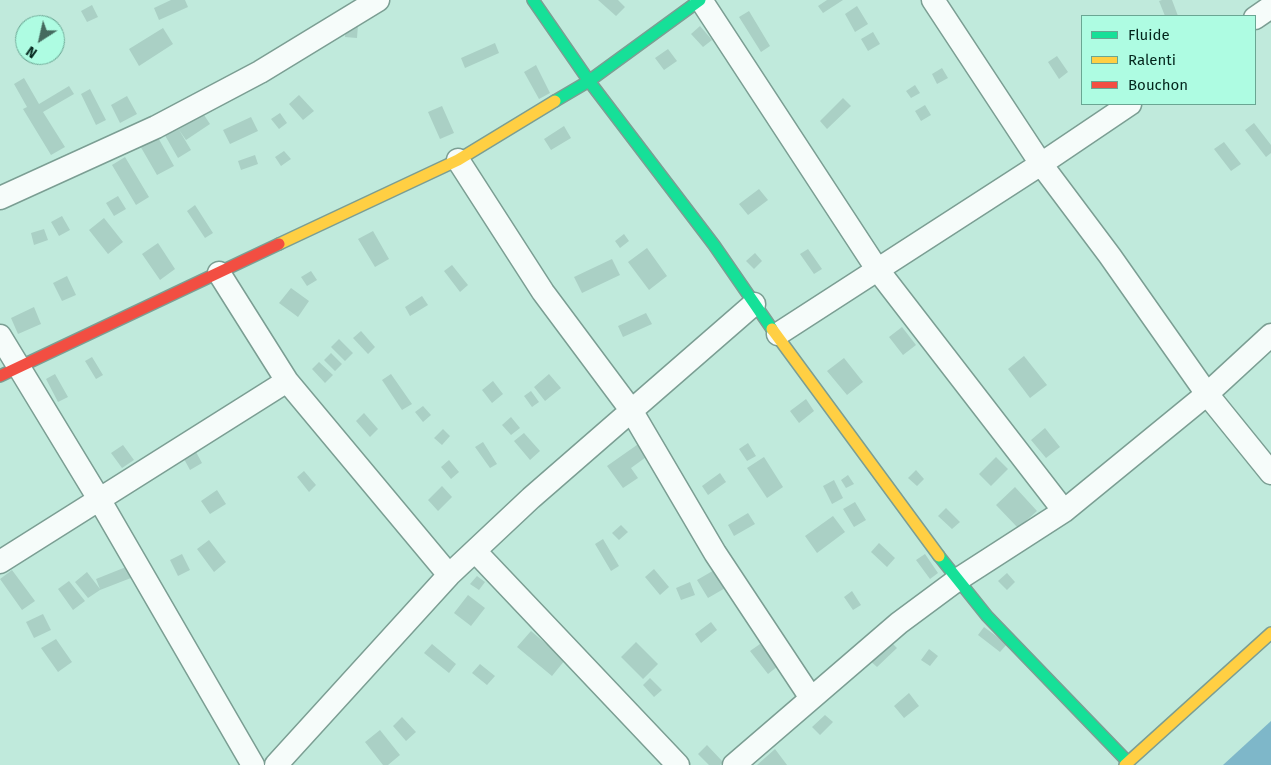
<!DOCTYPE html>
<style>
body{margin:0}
#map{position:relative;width:1271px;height:765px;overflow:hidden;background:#c0eadc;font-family:"Fira Sans",sans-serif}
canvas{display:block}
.legend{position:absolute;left:1081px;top:15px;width:175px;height:90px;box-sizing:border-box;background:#aefce2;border:1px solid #6aa693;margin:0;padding:6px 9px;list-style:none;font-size:15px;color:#03251c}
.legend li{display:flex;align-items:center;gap:10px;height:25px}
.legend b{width:25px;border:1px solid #6aa693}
.north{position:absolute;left:15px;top:15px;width:50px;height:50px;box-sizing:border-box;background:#aefce2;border:1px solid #6aa693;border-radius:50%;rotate:215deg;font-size:14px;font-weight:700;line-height:20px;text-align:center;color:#03251c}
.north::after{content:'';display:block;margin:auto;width:18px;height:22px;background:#456a5f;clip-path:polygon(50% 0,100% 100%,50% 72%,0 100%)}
</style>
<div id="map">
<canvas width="1271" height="765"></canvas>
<ul class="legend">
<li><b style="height:6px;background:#16e098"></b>Fluide</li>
<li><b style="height:6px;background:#ffcf43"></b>Ralenti</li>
<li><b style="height:6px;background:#f24e42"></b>Bouchon</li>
</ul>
<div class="north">N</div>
</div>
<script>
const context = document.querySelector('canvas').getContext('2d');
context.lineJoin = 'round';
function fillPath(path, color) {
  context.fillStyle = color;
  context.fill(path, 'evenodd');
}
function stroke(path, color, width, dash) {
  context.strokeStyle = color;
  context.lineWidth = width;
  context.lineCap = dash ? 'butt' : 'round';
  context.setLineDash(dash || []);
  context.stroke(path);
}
const water = new Path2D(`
 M1271 721V765H1223Z`);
const building = new Path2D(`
 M171 0H185L188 7 159 20 154 8Z
 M598 0H618L625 7 616 16Z
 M827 0H843L823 13 818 6Z
 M1162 0H1172L1178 16H1165L1159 1Z
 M92 5 98 17 87 22 81 11Z
 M857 6 868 24 855 32 845 14Z
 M749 11 770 46 761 52 739 17Z
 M346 24 358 25 357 38 345 37Z
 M700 26 712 40 703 47 691 34Z
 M163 28 173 44 139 66 129 49Z
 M873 32 880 44 868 51 861 39Z
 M495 43 499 53 465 68 461 58Z
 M668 49 677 61 664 70 655 58Z
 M1057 56 1068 72 1059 79 1048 62Z
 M536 65 550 93 539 99 524 72Z
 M942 68 948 78 937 84 932 74Z
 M24 78 39 104 69 86 74 94 43 112 65 147 51 155 23 109 27 107 14 84Z
 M915 85 920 93 911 98 906 91Z
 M90 89 106 120 96 125 81 94Z
 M299 95 314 111 303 120 289 104Z
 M127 96 137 114 120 123 111 105Z
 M843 98 851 106 827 129 820 121Z
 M925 105 931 115 921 121 915 111Z
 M442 106 454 133 440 139 428 112Z
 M200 109 210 124 186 140 179 130 191 150 178 158 163 132Z
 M280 113 287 123 279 129 271 119Z
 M251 117 258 131 230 144 223 130Z
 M1254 123 1271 145V153L1266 157 1245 130Z
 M564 126 571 138 551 150 544 139Z
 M156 134 174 166 157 175 139 144Z
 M1224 142 1241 164 1231 171 1214 149Z
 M284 151 291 159 281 166 275 157Z
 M255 155 258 164 241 170 238 161Z
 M125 157 149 197 136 205 112 165Z
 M759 189 768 200 748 215 739 204Z
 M118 196 126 209 114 216 106 203Z
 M195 205 213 233 205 238 187 211Z
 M62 216 70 230 59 236 51 222Z
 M104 218 123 242 108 254 89 230Z
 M44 229 48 240 34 245 31 233Z
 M373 231 389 259 375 267 358 239Z
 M624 234 629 241 620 248 615 241Z
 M158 243 175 269 160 280 142 254Z
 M647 248 667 276 649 290 628 262Z
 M808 249 822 269 814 274 800 254Z
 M755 253 762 261 754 269 746 261Z
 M612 259 620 275 582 293 574 277Z
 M452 265 468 285 460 292 444 271Z
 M311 271 317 280 307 286 301 277Z
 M67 276 76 295 62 301 53 283Z
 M291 288 309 301 298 317 279 303Z
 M422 296 428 305 410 316 405 307Z
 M34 307 41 324 18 334 11 318Z
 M646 313 652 324 623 337 618 326Z
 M902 327 916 345 903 355 889 337Z
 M361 331 375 347 368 354 353 338Z
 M339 339 353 353 345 361 331 347Z
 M331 353 342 364 335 371 324 360Z
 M1024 356 1047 385 1030 398 1008 369Z
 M92 357 103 375 96 379 85 361Z
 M844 358 863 382 847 395 827 371Z
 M319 362 333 375 325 383 312 369Z
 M55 374 68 397 58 402 46 379Z
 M391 374 412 404 402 410 382 380Z
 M549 374 561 388 545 401 534 387Z
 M493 381 503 394 492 403 482 390Z
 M531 391 539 402 532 407 524 396Z
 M806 399 814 411 799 423 790 411Z
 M423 406 431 415 423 422 415 412Z
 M364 413 378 429 370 437 356 421Z
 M511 417 520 428 511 435 502 425Z
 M1045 428 1060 447 1046 458 1031 440Z
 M443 429 450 436 442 445 434 438Z
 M524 433 540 451 530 460 514 441Z
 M644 440 653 452 631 468 638 478 623 488 607 466Z
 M483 442 497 464 490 468 475 447Z
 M748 443 756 456 747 461 739 449Z
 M123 445 134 460 122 468 111 453Z
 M196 452 202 463 190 470 184 459Z
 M764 457 783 487 767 498 747 468Z
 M996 457 1008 469 991 486 979 474Z
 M449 460 459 472 451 479 441 467Z
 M916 470 924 479 917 486 908 478Z
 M304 471 316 485 309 492 297 477Z
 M720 473 726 482 708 495 702 486Z
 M848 475 854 484 846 488 841 480Z
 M834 480 843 498 832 504 823 486Z
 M442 486 452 497 438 511 428 500Z
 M1015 487 1037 511 1018 528 996 505Z
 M217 490 226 504 210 514 201 501Z
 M855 502 866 520 854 527 843 509Z
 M946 508 960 522 952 529 938 516Z
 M748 513 755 524 734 536 728 525Z
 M833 516 845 532 817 553 805 536Z
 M621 525 628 532 619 540 612 533Z
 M603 539 619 566 611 571 595 544Z
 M209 540 226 562 214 572 197 549Z
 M879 543 895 558 887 567 871 552Z
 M182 554 190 570 178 576 170 560Z
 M925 554 938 573 930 579 916 560Z
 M131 565 136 576 100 590 88 598 75 582 87 572 100 589 96 579Z
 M654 569 669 587 660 595 645 577Z
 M716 569 727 587 708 598 697 580Z
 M12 570 35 601 22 610 0 579Z
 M1007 573 1015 582 1007 590 998 581Z
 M477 576 485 582 479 590 470 584Z
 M69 581 85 601 73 610 58 589Z
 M690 582 695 595 681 600 676 588Z
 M852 591 861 605 853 610 844 597Z
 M468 595 485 608 471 626 454 613Z
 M43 614 51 630 34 638 26 622Z
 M711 622 717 630 701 643 695 634Z
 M984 627 1007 644 1000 652 978 635Z
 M531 631 565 660 552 676 517 647Z
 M56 639 72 662 58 672 41 648Z
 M888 639 897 648 877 667 868 659Z
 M636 642 658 664 643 679 621 657Z
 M432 644 456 664 449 673 424 653Z
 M760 644 778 666 768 674 750 651Z
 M929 649 938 656 930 666 921 660Z
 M480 664 495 676 487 685 472 673Z
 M650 678 662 690 654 697 643 685Z
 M909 693 919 706 904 718 894 706Z
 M825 715 833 722 820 735 812 727Z
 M402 717 416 732 406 741 393 726Z
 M380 730 400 755 388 765H383L365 742Z
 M707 745 723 762 720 765H709L698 754Z
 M775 749 787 765H757Z`);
const street = new Path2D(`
 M701 0 877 269 1064 511
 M933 0 1041 164 1110 256 1207 394 1271 473
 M1255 18 1271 7
 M458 160 543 292 631 410 715 553 811 698
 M0 198 156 127 260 72 378 0
 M219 273 287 381 449 575
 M778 334 1041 164 1130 104
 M0 336 99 499 253 765
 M475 551 678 765
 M0 562 287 381
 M276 765 449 575 531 498 754 304
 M734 765 899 623 957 580 1064 511 1207 394 1271 335`);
const fast = new Path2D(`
 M533 0 589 81 714 245 772 329
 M555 101 589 81 700 0
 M939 556 987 616 1128 762`);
const slow = new Path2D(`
 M279 244 458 160 555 101
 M772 329 939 556
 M1125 765 1271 633`);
const jam = new Path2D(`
 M0 376 279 244`);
fillPath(water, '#7eb7c9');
fillPath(building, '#aad0c5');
stroke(street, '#7b9e93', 25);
stroke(fast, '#7b9e93', 14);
stroke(slow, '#7b9e93', 14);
stroke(jam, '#7b9e93', 14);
stroke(street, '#f6fcfa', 22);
stroke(fast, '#16e098', 11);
stroke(slow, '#ffcf43', 11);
stroke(jam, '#f24e42', 11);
</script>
